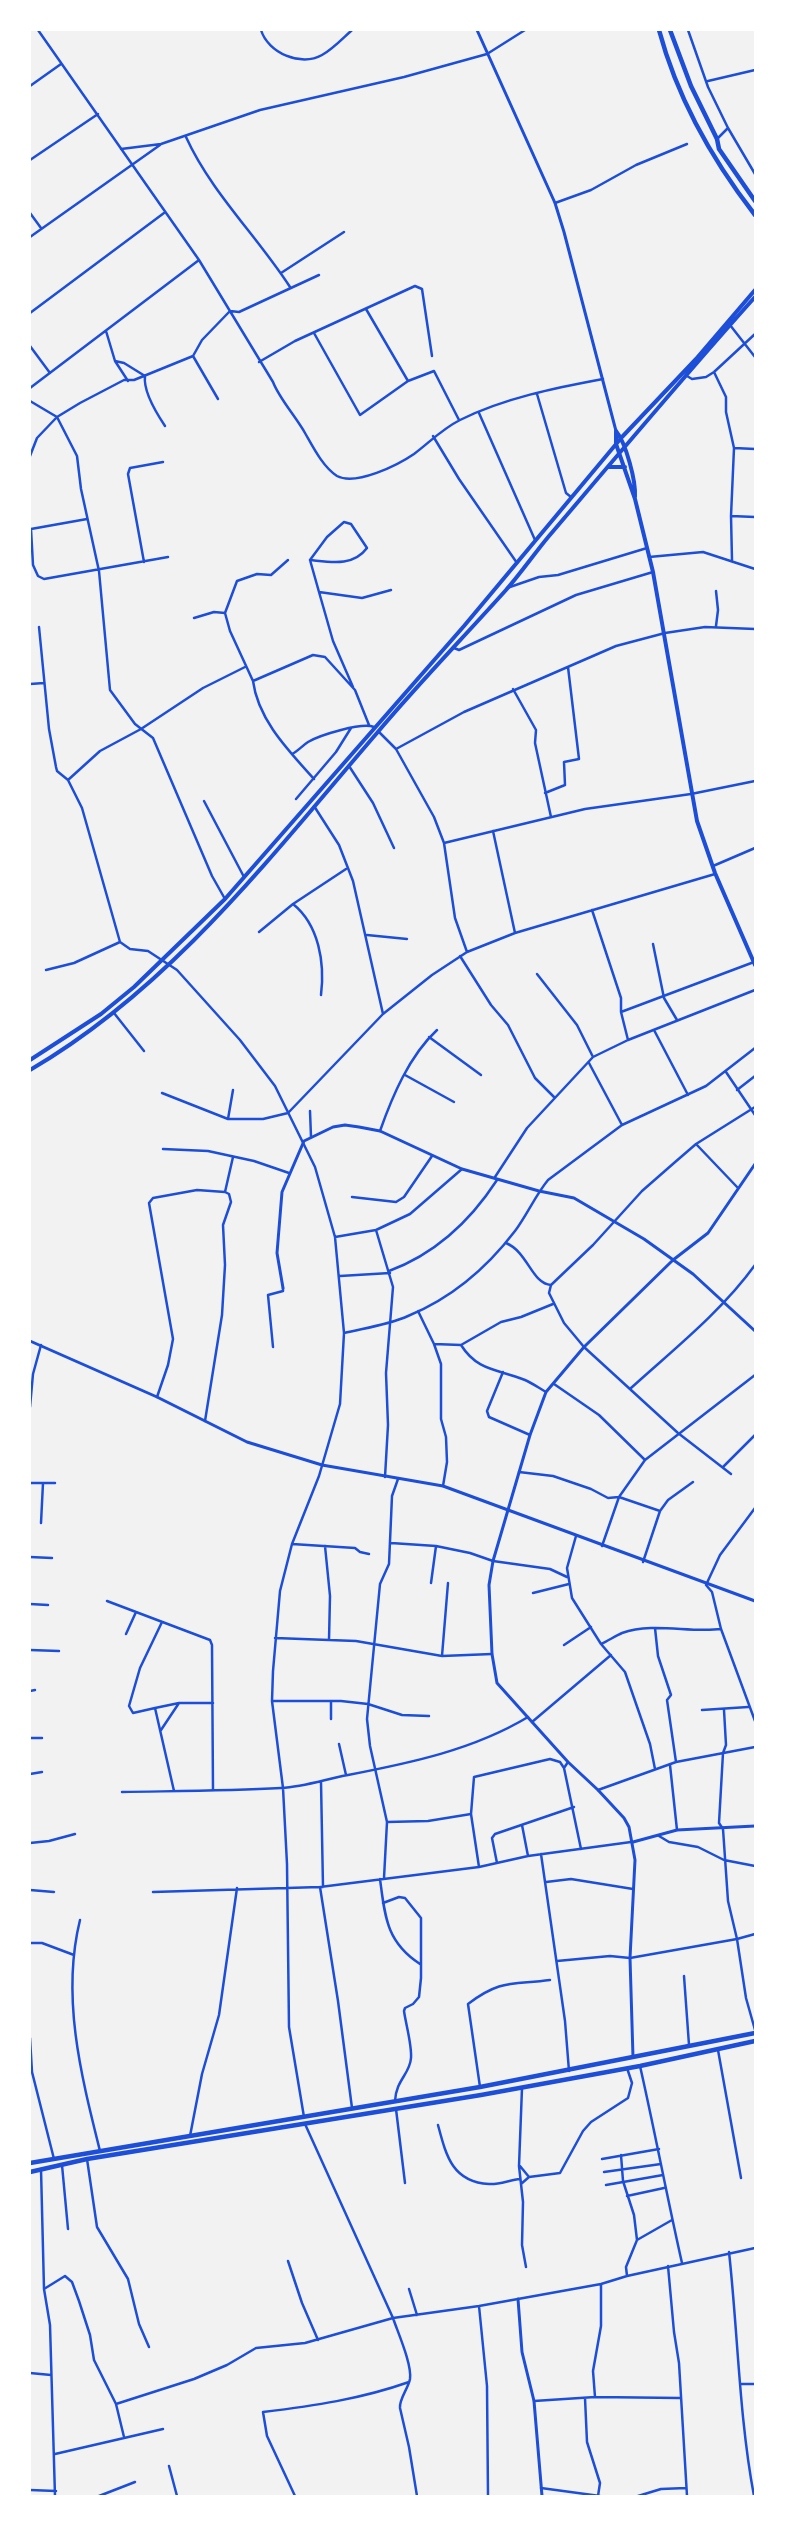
<!DOCTYPE html>
<style>
body{margin:0}
#map{position:relative;width:785px;height:2526px;overflow:hidden;background:#f2f2f2;font-family:"Sofia Sans Condensed",sans-serif}
canvas{display:block}
.frame{position:absolute;inset:0;border:31px solid #fff;pointer-events:none}
</style>
<div id="map">
<canvas width="785" height="2526"></canvas>
<div class="frame"></div>
</div>
<script>
const context = document.querySelector('canvas').getContext('2d');
context.lineJoin = 'round';
function stroke(path, color, width, dash) {
  context.strokeStyle = color;
  context.lineWidth = width;
  context.lineCap = dash ? 'butt' : 'round';
  context.setLineDash(dash || []);
  context.stroke(path);
}
const minor = new Path2D(`
 M38 30 199 260 273 382C279 398 296 417 305 433 313 447 323 467 337 476 356 486 398 465 414 454 430 442 442 429 460 420 504 398 555 388 603 379
 M261 30C268 53 301 67 322 55 333 49 343 38 352 30
 M688 30 708 87 728 128 755 174
 M708 81 755 70
 M30 86 61 64
 M186 137C211 192 257 236 290 287
 M717 139 728 128
 M121 149 161 144 260 110 404 77 487 54 525 30
 M30 160 98 114
 M555 203 591 190 636 165 687 144
 M30 213 41 228
 M30 237 160 145
 M281 273 344 232
 M366 309 408 381 434 371 459 420
 M30 313 164 213
 M730 325 755 357
 M106 331 115 361 128 381
 M314 333 360 415 408 381
 M30 346 50 373
 M193 356 218 399
 M115 361 124 363 145 376C143 391 157 414 165 426
 M259 362 295 341 415 286 422 289 432 356
 M714 372 726 397V412L734 448 731 516 732 560
 M687 376 692 379 706 377 714 372 755 334
 M30 388 199 260
 M537 394 566 493 571 497
 M30 401 57 417 77 456 81 489 99 571 110 690 135 724 153 738 212 876 225 899
 M479 413 535 540
 M433 436 459 479 517 563
 M734 448 755 449
 M30 456 37 438 57 417 80 403 124 380H134L193 356 202 340 230 311 239 312 319 275
 M731 516 755 517
 M87 519 31 529 33 565 38 576 44 579 168 557
 M344 522 351 524 367 548C353 567 330 562 310 560L327 537Z
 M649 557 703 552 755 569
 M288 560 271 575 257 574 237 581 225 613 230 631 253 681C258 720 289 751 314 779
 M310 560 319 592 362 598 391 590
 M144 562 128 474 130 468 163 462
 M507 588 539 577 558 575 647 548
 M716 591 718 610 716 626
 M319 592 333 641 353 687
 M194 618 214 612 225 613
 M39 627 49 729 56 767 57 771 68 780 82 808 120 942 130 949 148 951 177 970 240 1040 275 1086 315 1167 335 1237 344 1333 340 1404 319 1476 292 1544 280 1591 273 1671 272 1701 283 1788 287 1864 289 2027 304 2117
 M454 648 459 650 576 595 653 572
 M253 681 313 655 325 657 355 690 369 725
 M30 684 44 683
 M513 689 536 730 535 743 551 817
 M378 731 396 749 434 817 444 843 455 918 467 952
 M396 749 464 712 616 646 665 633 705 627 755 629
 M292 754C298 751 302 746 308 742 320 735 362 722 374 727
 M349 766 373 803 394 848
 M68 780 100 751 141 729 203 688 245 667
 M545 793 565 785 564 762 579 759 568 667
 M296 799 336 752 351 728
 M204 801 244 877
 M314 806 339 845 353 881 383 1014
 M493 831 515 933
 M444 843 585 809 691 794 755 781
 M713 866 755 848
 M293 904C319 925 325 963 321 995
 M592 910 621 998V1012L628 1040
 M259 932 293 904 346 869
 M367 935 407 939
 M653 944 664 998 677 1020
 M460 956 491 1005 508 1025 535 1078 554 1097
 M46 970 74 963 120 942
 M537 974 577 1025 593 1057
 M621 1012 754 962
 M114 1013 144 1051
 M654 1030 688 1095
 M429 1037 481 1075
 M589 1063 622 1125
 M726 1072 755 1115
 M405 1075 454 1102
 M737 1090 755 1076
 M162 1093 228 1119H263L288 1113 383 1014 432 975 467 952 515 933 715 874
 M310 1111 311 1137
 M228 1119 233 1090
 M380 1131C392 1097 409 1056 437 1030
 M696 1144 738 1188
 M163 1149 208 1151 254 1161 289 1173
 M495 1177 527 1128 593 1057 628 1040 755 990
 M225 1192 233 1157
 M352 1197 396 1202 404 1197 432 1156
 M376 1230 393 1287 386 1373 388 1425 385 1477
 M335 1237 376 1230 410 1214 462 1169
 M506 1243C528 1252 532 1284 551 1285
 M389 1271C435 1254 471 1220 497 1180
 M340 1276 390 1273
 M418 1311 434 1344 441 1364V1419L446 1437 447 1462 443 1486
 M344 1333C365 1328 388 1325 408 1316 452 1298 486 1269 515 1231 527 1215 535 1196 548 1180L622 1125 706 1086 755 1048
 M434 1344 461 1345 501 1322 521 1317 553 1304
 M461 1345C478 1372 499 1369 525 1380 532 1383 539 1388 546 1392
 M273 1347 268 1295 283 1291V1288
 M503 1372 487 1411 489 1417 530 1435
 M554 1384 599 1415 645 1460
 M631 1388C674 1349 721 1312 755 1265
 M157 1397 168 1365 173 1339 149 1203 153 1198 197 1190 225 1192 229 1194 231 1202 223 1225 225 1265 222 1315 205 1421
 M30 1407 33 1374 41 1345
 M723 1467 755 1435
 M519 1472 553 1476 591 1489 608 1498 619 1497 660 1511
 M731 1474 678 1433 584 1347 564 1323 549 1293 551 1285 593 1245 642 1191 674 1163 696 1144 755 1107
 M30 1483H55
 M755 1508 720 1555 706 1585 712 1592 721 1629 755 1721
 M41 1523 43 1483
 M576 1536 567 1568 572 1598 601 1644 625 1672 650 1744 655 1769
 M391 1543 436 1546 470 1553 493 1561 550 1569 567 1577
 M292 1544 355 1548 360 1552 369 1554
 M325 1546 330 1596 329 1640
 M602 1546 619 1497 645 1460 755 1375
 M30 1557 52 1558
 M643 1562 660 1511 668 1500 693 1482
 M431 1583 436 1546
 M533 1593 569 1584
 M107 1601 210 1640 212 1645 213 1790
 M30 1604 48 1605
 M162 1622 140 1668 129 1706 133 1713 155 1708 174 1791
 M655 1628 658 1656 671 1695 667 1700 676 1762
 M126 1634 136 1612
 M275 1638 356 1641 442 1656 492 1654
 M601 1644C608 1641 615 1636 622 1633 653 1622 689 1633 721 1629
 M564 1645 591 1627
 M30 1650 59 1651
 M442 1656 448 1583
 M30 1691 35 1690
 M272 1701H341L368 1704 402 1715 429 1716
 M331 1701V1719
 M155 1708 179 1703H213
 M702 1710 748 1707
 M724 1710 726 1745 723 1753 719 1823 723 1829 728 1901 737 1939 746 1998 755 2030
 M532 1722 611 1655
 M161 1730 179 1703
 M30 1738H42
 M339 1744 346 1775
 M568 1762 564 1768 581 1849
 M670 1765 677 1830
 M30 1774 42 1772
 M321 1782 323 1887
 M598 1790 676 1762 755 1747
 M122 1792C175 1791 228 1791 281 1788 304 1787 326 1779 348 1775 410 1763 473 1750 528 1717
 M387 1822 428 1821 471 1814
 M522 1825 528 1856
 M659 1836 669 1842 698 1847 724 1860 755 1866
 M30 1843 49 1841 75 1834
 M541 1854 565 2021 569 2071
 M497 1863 492 1838 495 1834 574 1807
 M479 1867 471 1814 474 1777 550 1759 560 1762 564 1768
 M384 1878 387 1822 370 1746 367 1719 380 1584 389 1564 392 1496 398 1479
 M380 1879C385 1916 386 1942 420 1964
 M546 1882 571 1879 633 1889
 M320 1887 338 2001 352 2108
 M30 1890 54 1892
 M153 1892 320 1887 479 1867 528 1856 631 1842
 M383 1903 399 1897 405 1898 421 1918V1978L419 1997 413 2004 405 2008 404 2011C406 2025 412 2045 411 2058 410 2074 396 2080 395 2101
 M80 1920C61 1997 81 2075 100 2151
 M30 1943H42L74 1955
 M557 1961 610 1956 630 1958 737 1939 755 1934
 M684 1976 689 2045
 M30 2038 32 2072 54 2159
 M718 2050 741 2178
 M640 2066C655 2132 667 2197 682 2263
 M480 2087 468 2004C501 1979 512 1985 550 1980
 M522 2088 519 2166 523 2202 522 2245 526 2267
 M396 2109 405 2183
 M305 2124 393 2318 479 2306 601 2284 627 2276 755 2248
 M438 2125C446 2155 452 2182 489 2184 498 2185 510 2180 520 2179
 M190 2136 202 2074 219 2015 237 1888
 M621 2155 623 2181 634 2215 637 2240 626 2267 627 2276
 M87 2159 97 2227 128 2279 139 2324 149 2347
 M602 2159 659 2149
 M62 2165 68 2229
 M520 2166 529 2177
 M41 2169 44 2289 50 2325 55 2496
 M604 2172 661 2164
 M521 2184 529 2177 560 2173 583 2131 591 2122 628 2098 632 2083 627 2068
 M606 2185 663 2175
 M627 2196 664 2188
 M637 2240 672 2220
 M729 2252C738 2334 739 2416 754 2496
 M288 2261 302 2303 318 2340
 M668 2266 674 2332 679 2363 687 2496
 M44 2289 65 2276 72 2282 79 2301 90 2335 94 2360 116 2404 124 2437
 M409 2289 417 2315
 M479 2306 487 2386 488 2496
 M30 2373 51 2375
 M740 2384H755
 M595 2397 593 2371 601 2326V2284
 M585 2398 587 2442 600 2483 598 2496
 M534 2401 595 2397 680 2398
 M116 2404 194 2379 227 2365 256 2348 305 2343 393 2318C398 2333 412 2364 410 2379 408 2389 399 2399 400 2408L409 2447 417 2496
 M55 2454 163 2429
 M169 2466 177 2496
 M541 2488 600 2496
 M30 2490 56 2491
 M99 2496 135 2482
 M295 2496 267 2436 263 2412C313 2406 361 2399 409 2382
 M638 2496 661 2489 686 2488`);
const tertiary = new Path2D(`
 M477 30 555 203 564 232 616 431
 M283 1288 277 1253 282 1192 304 1141 333 1127 345 1125 359 1127 380 1131 462 1169 539 1191 574 1198 644 1239 693 1274 755 1331
 M30 1341 157 1397 247 1442 322 1465 443 1486 755 1601
 M633 1842 677 1830 755 1826
 M633 2057 630 1958 635 1860 629 1827 624 1818 598 1790 568 1762 497 1683 492 1654 489 1585 493 1561 530 1435 546 1392 584 1347 673 1260 708 1233 755 1164
 M518 2299 522 2352 534 2401 542 2496`);
const secondary = new Path2D(`
 M616 431V444L635 499 653 572 697 821 715 873 755 965
 M616 431C626 443 636 481 635 497
 M608 467H625
 M30 1060 101 1014 134 987 225 899 464 626 622 437 696 359 755 290
 M30 1070C172 987 271 856 377 733 418 684 463 638 506 590 521 573 534 554 549 536 617 456 685 375 755 297`);
const trunk = new Path2D(`
 M659 30C677 97 713 161 755 215
 M670 30 691 86 717 139 719 149 755 201
 M30 2163 480 2087 755 2033
 M30 2172 87 2159 481 2095 640 2066 755 2041`);
stroke(minor, '#1d4ed8', 2.5);
stroke(tertiary, '#1d4ed8', 3);
stroke(secondary, '#1d4ed8', 4);
stroke(trunk, '#1d4ed8', 4.5);
</script>
